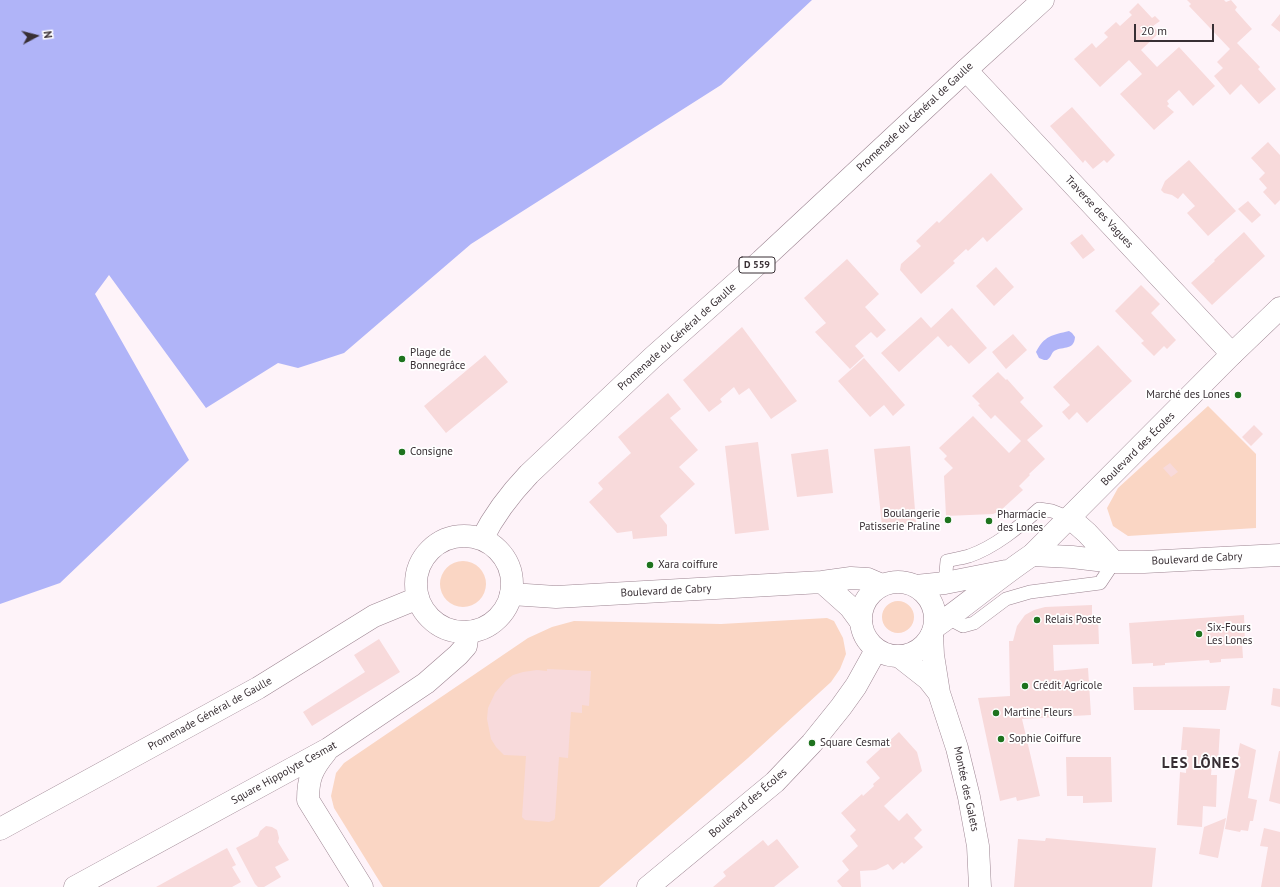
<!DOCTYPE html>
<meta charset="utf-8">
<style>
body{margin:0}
#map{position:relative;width:1280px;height:887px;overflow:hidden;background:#fef3f9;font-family:"PT Sans",sans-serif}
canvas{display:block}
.north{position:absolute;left:16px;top:16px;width:40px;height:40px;-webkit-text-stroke:3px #fff;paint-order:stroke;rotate:83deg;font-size:11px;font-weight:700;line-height:16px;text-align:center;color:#382f34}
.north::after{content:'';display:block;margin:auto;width:14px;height:18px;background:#382f34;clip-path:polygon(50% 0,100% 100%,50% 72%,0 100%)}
.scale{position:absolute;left:1134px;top:24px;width:80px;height:18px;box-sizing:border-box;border:2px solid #382f34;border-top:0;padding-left:5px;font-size:12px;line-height:14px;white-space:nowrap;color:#382f34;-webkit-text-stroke:3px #fff;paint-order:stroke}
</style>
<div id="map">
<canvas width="1280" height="887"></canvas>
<div class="north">N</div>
<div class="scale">20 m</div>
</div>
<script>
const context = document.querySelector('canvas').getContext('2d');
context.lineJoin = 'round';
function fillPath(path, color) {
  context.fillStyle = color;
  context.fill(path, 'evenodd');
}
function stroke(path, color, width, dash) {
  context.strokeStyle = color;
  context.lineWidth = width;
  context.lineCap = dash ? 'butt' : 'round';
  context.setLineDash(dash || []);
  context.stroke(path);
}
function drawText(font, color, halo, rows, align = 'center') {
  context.font = font + ' "PT Sans",sans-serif';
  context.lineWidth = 3.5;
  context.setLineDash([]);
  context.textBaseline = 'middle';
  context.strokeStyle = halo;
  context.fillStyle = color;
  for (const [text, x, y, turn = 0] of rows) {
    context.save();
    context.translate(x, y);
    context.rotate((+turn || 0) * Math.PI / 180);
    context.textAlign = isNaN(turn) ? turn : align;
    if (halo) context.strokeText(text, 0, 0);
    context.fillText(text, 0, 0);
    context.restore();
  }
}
const green = new Path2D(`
 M1208 406 1256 454V528L1128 536 1113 526 1107 508 1118 488Z
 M440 584a23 23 0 1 1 46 0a23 23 0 1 1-46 0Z
 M882 617a16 16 0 1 1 32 0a16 16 0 1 1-32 0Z
 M827 618 834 621 843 638 846 654 840 669 831 682 748 758 599 887H383L334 808 331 796 336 773 344 763 528 638 552 627 574 621 721 624Z`);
const water = new Path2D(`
 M0 0H812L721 85 471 244 344 353 298 368 278 363 206 408 109 275 95 294 189 460 60 583 0 604Z
 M1069 331 1072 333 1075 337C1074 352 1061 345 1053 352 1051 355 1051 357 1047 360H1044L1039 358 1036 352C1044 336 1052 335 1069 331Z`);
const building = new Path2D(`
 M1187 0H1224L1226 2 1231 0 1237 7 1235 10 1252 29 1237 43 1260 67 1258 69 1276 89 1259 104 1241 84 1230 95 1214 76 1223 68 1217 62 1230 49 1189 6 1191 4Z
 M1138 3 1152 18 1155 16 1160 21 1153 26 1159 33 1141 50 1157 67 1179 47 1215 86 1193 106 1179 90 1167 101 1169 104 1167 106 1174 112 1154 130 1120 94 1142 74 1129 60 1100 87 1074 59 1092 43 1096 48 1108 37 1104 33 1116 22 1120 26 1132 15 1129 12Z
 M1280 14V32L1271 25Z
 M1072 107 1115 155 1107 163 1104 160 1093 169 1085 160 1083 163 1050 126Z
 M1268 142 1280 155V200L1275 205 1263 192 1267 188 1259 179 1265 173 1251 158Z
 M1189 160 1236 211 1208 236 1187 213 1195 206 1183 193 1178 199 1172 195 1164 193 1161 190 1165 181Z
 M991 173 1023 209 987 242 983 237 968 251 966 249 953 261 955 263 921 294 900 270 901 264 921 246 916 241 937 221 939 223Z
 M1248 201 1261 215 1252 223 1238 209Z
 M1244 232 1265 256 1212 305 1191 283 1215 261 1214 260Z
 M1082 234 1095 250 1083 259 1070 243Z
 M847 259 879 294 865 307 886 330 877 338 871 332 855 346 864 356 850 369 815 332 826 323 804 298Z
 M996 267 1014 287 994 306 976 286Z
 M1141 285 1160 304 1151 313 1176 340 1167 349 1164 346 1154 356 1141 343 1144 341 1115 311Z
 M952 308 987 348 969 364 951 345 948 347 938 336 899 372 881 353 921 317 931 328Z
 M742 327 797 401 771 419 749 388 739 395 734 387 720 399 722 402 709 412 683 380Z
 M1013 334 1027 350 1006 369 992 352Z
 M1098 345 1132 381 1087 423 1077 412 1069 420 1062 412 1070 405 1053 387Z
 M485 355 508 382 446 433 424 406Z
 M864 358 905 405 893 416 884 405 870 417 838 381Z
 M998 372 1006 380 1007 379 1024 398 1020 402 1043 426 1027 440 1045 459 1029 474 1030 475 1019 486 1023 490 1000 511 993 514 946 516 944 476 953 468 944 459 947 456 939 448 973 416 1009 453 1021 441 995 415 991 419 978 405 980 404 972 396Z
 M668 393 681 409 670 418 698 450 679 467 695 484 660 516 667 525V536L633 539 632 531 617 533 589 502 603 489 598 483 631 453 618 437Z
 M1254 425 1263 434 1251 446 1242 437Z
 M758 442 769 530 735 534 725 446Z
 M910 446 916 523 882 526 874 449Z
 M828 449 833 493 797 497 791 454Z
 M1170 463 1178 472 1171 477 1163 468Z
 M1092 605V617L1098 616 1099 644 1053 645 1054 671 1088 668 1091 715 1022 719 1040 796 1017 801 1016 797 1000 801 978 698 1010 696 1009 641H1013L1017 626 1025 615 1034 610 1045 607Z
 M1244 615 1245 643H1242L1243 658 1221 659V662L1210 663 1209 660 1165 663V665L1153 666V663L1132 664 1129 623Z
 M379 639 400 672 312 726 303 712 365 672 354 655Z
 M547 669 591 671 589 706 582 705V713L571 712 568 758 559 757 555 818 554 820 549 822 525 820 522 817 526 756 504 755 496 747 491 739 487 719 488 708 495 693 506 680 513 675 523 672 537 670 547 671Z
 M1230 686 1226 710H1134L1133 687Z
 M1273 688 1280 689V707L1271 705Z
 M1183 727 1220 729 1218 763H1212L1211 775H1217L1216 807 1203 806 1202 827 1177 825 1180 772 1186 773 1187 750H1181Z
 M899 732 917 752 922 771 884 806 899 821 907 813 922 830 914 838 923 847 904 864 902 862 893 870 888 864 876 870 860 871 861 887H842L837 881 849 870 842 861 858 846 850 836 856 830 841 813 862 794 863 796 874 786 873 784 880 778 866 762Z
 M1240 743 1256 750 1248 798 1257 800 1253 821H1250L1248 831 1241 830 1240 832 1225 829Z
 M1279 751H1280V804L1269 801Z
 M1066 757H1111L1112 802 1083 803V796H1067Z
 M1226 818 1218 858 1199 854 1204 827Z
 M266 826 272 827 277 830 279 838 278 842 289 860 275 867 281 877 264 887H258L255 884 236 848 258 836 260 831Z
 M1264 828 1280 832V887H1261L1268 847 1260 846Z
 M1046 838 1156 848 1152 887H1014L1018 839 1045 841Z
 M777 839 799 867 774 887H713L726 876 723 872 763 840 768 846Z
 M227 848 236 865 232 867 241 882 232 887H156Z`);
const service = new Path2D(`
 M945 583 947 561C954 559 962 558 969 556 995 547 1019 527 1039 509L1052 511 1070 518
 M948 618 963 626 974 623 1006 599 1030 592 1100 583 1114 562`);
const minor = new Path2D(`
 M966 70 1232 354
 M932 634 933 655 939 693 957 748 969 797 978 846 980 887
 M900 657 928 679 939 693
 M326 752C312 769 308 778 308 800L362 887
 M75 887 328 749 426 683 458 655 466 646 468 632`);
const tertiary = new Path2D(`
 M1070 518 1087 533 1114 562
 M1032 555 1072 557 1114 562H1144L1280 555
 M822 582 850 607 861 622
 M511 594 556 597 822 582 851 578 868 579 882 585`);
const primary = new Path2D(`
 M416 584a48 48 0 1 1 96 0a48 48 0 1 1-96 0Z
 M482 539C494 515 510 494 529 474L652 358 761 261 966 70 1043 0
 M861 619a37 37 0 1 1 74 0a37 37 0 1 1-74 0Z
 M916 586 945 583 1006 571
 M935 627C968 604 999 577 1032 555L1232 354 1280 308
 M0 829 258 688 374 616 418 598
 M648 887 775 782 812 743 841 707 856 686 876 650`);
const markers = [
 [402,359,4,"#1e731e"],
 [1238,395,4,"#1e731e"],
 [402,452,4,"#1e731e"],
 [948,520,4,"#1e731e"],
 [989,521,4,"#1e731e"],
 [650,565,4,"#1e731e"],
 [1037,620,4,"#1e731e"],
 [1199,634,4,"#1e731e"],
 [1025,686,4,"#1e731e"],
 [996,713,4,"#1e731e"],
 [1001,739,4,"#1e731e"],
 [812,743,4,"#1e731e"]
];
const shields = [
 [757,265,36]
];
const shieldNames = [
 ["D 559",757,265]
];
const streetNames = [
 ["Promenade du Général de Gaulle",915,117,-43],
 ["Traverse des Vagues",1099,212,47],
 ["Promenade du Général de Gaulle",677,337,-42],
 ["Boulevard des Écoles",1138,449,-45],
 ["Boulevard de Cabry",1197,559,-3],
 ["Boulevard de Cabry",666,591,-3],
 ["Promenade Général de Gaulle",210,714,-29],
 ["Square Hippolyte Cesmat",284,773,-29],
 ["Montée des Galets",966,789,78],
 ["Boulevard des Écoles",748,803,-41]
];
const poiNames = [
 ["Plage de",410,353],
 ["Bonnegrâce",410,366],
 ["Marché des Lones",1230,395,"right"],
 ["Consigne",410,452],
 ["Boulangerie",940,514,"right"],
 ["Patisserie Praline",940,527,"right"],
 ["Pharmacie",997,515],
 ["des Lones",997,528],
 ["Xara coiffure",658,565],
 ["Relais Poste",1045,620],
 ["Six-Fours",1207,628],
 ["Les Lones",1207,641],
 ["Crédit Agricole",1033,686],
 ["Martine Fleurs",1004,713],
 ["Sophie Coiffure",1009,739],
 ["Square Cesmat",820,743]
];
const districtNames = [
 ["LES LÔNES",1201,764]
];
fillPath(green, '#fad6c4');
fillPath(water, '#b0b4f8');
fillPath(building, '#f8dadb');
stroke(service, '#9d8592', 14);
stroke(minor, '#9d8592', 23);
stroke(tertiary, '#9d8592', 23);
stroke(primary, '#9d8592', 23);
stroke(service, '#fff', 13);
stroke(minor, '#fff', 22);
stroke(tertiary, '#fff', 22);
stroke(primary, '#fff', 22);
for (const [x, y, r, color] of markers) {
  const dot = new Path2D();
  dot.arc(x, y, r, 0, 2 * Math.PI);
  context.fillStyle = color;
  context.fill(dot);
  stroke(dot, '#fff', 1.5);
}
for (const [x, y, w] of shields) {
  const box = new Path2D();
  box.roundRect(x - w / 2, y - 8, w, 16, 3);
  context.fillStyle = '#fff';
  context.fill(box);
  stroke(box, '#382f34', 1);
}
drawText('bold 10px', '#382f34', null, shieldNames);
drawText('11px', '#382f34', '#fff', streetNames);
drawText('11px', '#382f34', '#fff', poiNames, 'left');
context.letterSpacing = '1px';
drawText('bold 15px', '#382f34', '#fff', districtNames);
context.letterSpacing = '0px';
</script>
